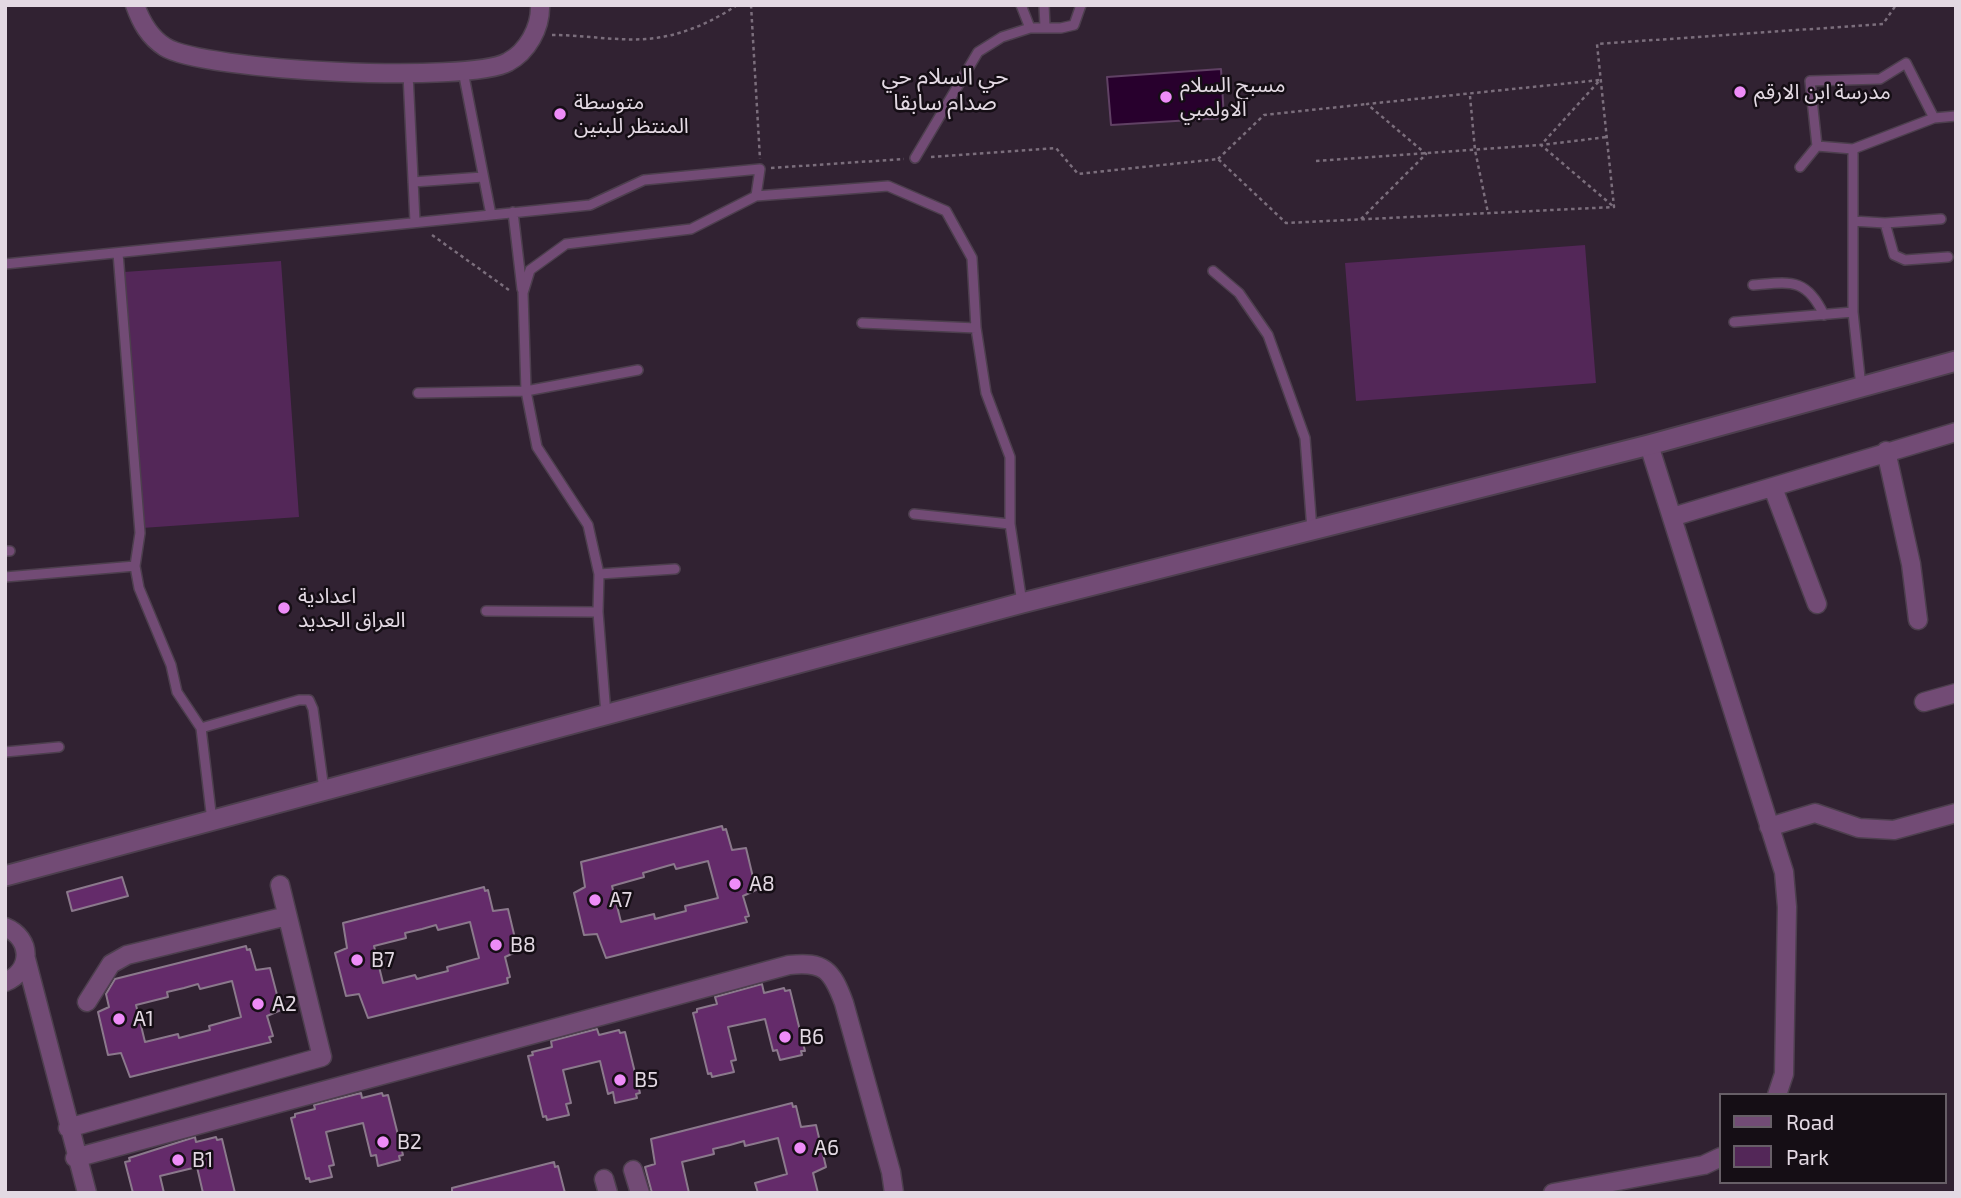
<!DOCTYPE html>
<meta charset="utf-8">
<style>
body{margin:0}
#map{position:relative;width:1961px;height:1198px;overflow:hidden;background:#312232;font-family:"Exo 2",sans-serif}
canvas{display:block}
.frame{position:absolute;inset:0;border:7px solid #e3d9e3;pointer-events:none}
.legend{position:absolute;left:1719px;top:1093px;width:228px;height:91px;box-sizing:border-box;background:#150e15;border:2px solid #675f67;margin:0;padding:9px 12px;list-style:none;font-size:21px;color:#e3d9e3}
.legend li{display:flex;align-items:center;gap:14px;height:35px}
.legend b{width:35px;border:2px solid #675f67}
</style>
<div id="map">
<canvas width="1961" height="1198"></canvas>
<div class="frame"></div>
<ul class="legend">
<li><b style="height:9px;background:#724b75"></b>Road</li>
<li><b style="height:19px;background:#532758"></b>Park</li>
</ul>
</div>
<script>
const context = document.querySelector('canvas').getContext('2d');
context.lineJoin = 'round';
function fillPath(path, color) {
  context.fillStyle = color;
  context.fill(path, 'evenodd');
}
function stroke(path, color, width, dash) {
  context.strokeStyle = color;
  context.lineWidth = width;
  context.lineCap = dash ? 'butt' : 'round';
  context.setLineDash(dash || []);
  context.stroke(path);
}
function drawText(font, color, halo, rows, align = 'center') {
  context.font = font + ' "Exo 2","Noto Sans Arabic",sans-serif';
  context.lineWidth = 5;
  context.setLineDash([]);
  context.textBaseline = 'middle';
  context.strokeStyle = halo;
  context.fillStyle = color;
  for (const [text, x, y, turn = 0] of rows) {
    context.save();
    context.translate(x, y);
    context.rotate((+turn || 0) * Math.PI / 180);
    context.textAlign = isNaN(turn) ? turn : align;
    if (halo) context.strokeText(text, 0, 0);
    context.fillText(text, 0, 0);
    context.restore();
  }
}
const green = new Path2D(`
 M1585 245 1596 383 1356 401 1345 263Z
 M281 261 299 517 142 528 124 272Z`);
const water = new Path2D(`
 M1221 69 1224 118 1111 125 1107 77Z`);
const building = new Path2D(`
 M722 826 723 830 726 829 732 850 746 848 756 890 743 896 749 916 745 917 747 922 606 958 597 934 584 935 574 893 585 887 581 862ZM708 861 718 898 685 906 686 911 670 915 655 919 654 914 621 922 612 886 644 877 643 873 660 868 674 864 676 869Z
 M122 877 128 896 72 911 67 892Z
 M484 887 485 891 488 890 493 911 508 909 518 951 505 957 510 977 507 978 508 983 368 1018 359 994 346 996 335 953 347 948 343 923ZM470 922 479 958 447 967 448 971 432 975 417 979 415 975 383 983 374 946 406 938 405 933 422 929 436 925 438 930Z
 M246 946 247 950 250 949 256 970 270 968 281 1010 267 1016 273 1036 269 1037 271 1042 130 1077 121 1053 108 1055 98 1012 109 1007 106 994 115 979ZM232 981 241 1017 209 1026 210 1030 194 1034 179 1038 178 1034 145 1042 136 1005 168 997 167 992 184 988 198 984 200 989Z
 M762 984 764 993 784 988 785 991 790 990 805 1051H801L802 1055 780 1060 777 1050 773 1051 765 1019 728 1027 736 1060 731 1061 734 1072 712 1077 711 1073 708 1074 693 1013 697 1012V1009L717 1004 715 997Z
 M597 1029 599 1035 619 1030 620 1033 625 1032 640 1093 636 1094 637 1098 615 1103 613 1092 608 1094 600 1061 563 1070 571 1103 566 1104 569 1115 547 1120 546 1116 543 1117 528 1056 533 1055 532 1052 552 1047 551 1041Z
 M361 1093 362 1098 382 1093 383 1096 388 1095 403 1155 399 1156 400 1160 378 1166 376 1155 371 1156 363 1123 326 1132 334 1165 329 1166 332 1177 310 1182 309 1178 306 1179 291 1118 295 1117V1114L315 1109 314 1105Z
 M792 1103 793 1107 796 1106 801 1127 816 1125 826 1167 813 1173 818 1193H758L755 1183 787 1174 778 1138 745 1146 744 1141 730 1145 713 1149 714 1154 682 1162 689 1193H652L645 1167 655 1164 651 1139Z
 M195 1137 196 1142 216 1137 217 1140 222 1139 235 1193H203L197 1167 160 1176 164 1193H133L125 1162 130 1161 129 1158Z
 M554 1162 555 1167 558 1166 565 1193H452V1188Z`);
const path = new Path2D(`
 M751 5 760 159
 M1446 5H1468
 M552 35C583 35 615 41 646 39 678 37 711 23 737 5
 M1470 96 1475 150 1488 213
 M931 157 1056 148 1078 174 1218 159 1286 223 1614 207 1597 44 1883 24 1896 5
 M1218 159 1264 115 1367 104
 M1316 161 1541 145 1607 137
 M771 168 904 159
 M1361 219 1426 154 1367 104 1600 80 1541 145 1614 207
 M432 235 509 290`);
const service = new Path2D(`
 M1021 5 1030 28
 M1044 5 1045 27
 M463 71 491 215
 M408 74 415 222
 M1817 146 1853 149
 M915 158 978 52 1002 37 1030 28H1061L1074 25 1081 5
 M1800 167 1817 146 1810 81 1880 79 1906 63 1934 118
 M413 182 483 177
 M513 212 522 289
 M1853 221 1885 223 1941 219
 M1885 223 1894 255 1905 260 1948 257
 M118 253 140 533 135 566 139 588 171 665 177 692 201 728 212 821
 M5 264 590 205 644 180 760 169 756 196
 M1213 271 1239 293 1268 335 1305 438 1312 530
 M1753 285C1790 282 1806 277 1824 315
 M1734 322 1853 312
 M862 323 976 328
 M1861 387 1853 312V149L1934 118 1956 116
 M418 393 526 391 638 370
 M914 514 1010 524
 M5 551H10
 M599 574 675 569
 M5 577 135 566
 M486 611 598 612
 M606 715 598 612 599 574 588 525 537 447 526 391 523 293 530 270 566 244 691 229 756 196 888 186 946 211 972 258 976 328 986 393 1010 457V524L1022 603
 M201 728 299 700H309L313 709 324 790
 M5 752 59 747`);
const minor = new Path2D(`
 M135 5C141 22 149 37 165 47 203 71 469 84 508 62 527 52 541 28 540 5
 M1649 445 1784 872 1787 907 1784 1074 1777 1095
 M1886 451 1911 564 1918 620
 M1773 488 1817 604
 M1672 517 1956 432
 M1924 702 1956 693
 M1769 827 1815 813 1859 828 1894 830 1956 813
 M5 927C32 938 33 971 5 982
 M26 959 87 1193
 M87 1002 111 964 127 955 287 916
 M68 1128 322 1057 280 885
 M75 1158 789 965C824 961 832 970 844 1003L891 1172 894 1193
 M633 1170 640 1193
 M604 1179 608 1193
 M1553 1193 1704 1165 1721 1157`);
const tertiary = new Path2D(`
 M5 876 1022 603 1649 445 1956 361`);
const markers = [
 [1740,92,7,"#ee8cf8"],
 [1166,97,7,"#ee8cf8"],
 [560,114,7,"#ee8cf8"],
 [284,608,7,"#ee8cf8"],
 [735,884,7,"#ee8cf8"],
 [595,900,7,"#ee8cf8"],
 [496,945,7,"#ee8cf8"],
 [357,960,7,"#ee8cf8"],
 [258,1004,7,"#ee8cf8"],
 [119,1019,7,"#ee8cf8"],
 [785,1037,7,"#ee8cf8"],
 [620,1080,7,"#ee8cf8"],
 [383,1142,7,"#ee8cf8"],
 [800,1148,7,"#ee8cf8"],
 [178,1160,7,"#ee8cf8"]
];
const poiNames = [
 ["مسبح السلام",1180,85],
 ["الاولمبي",1180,109],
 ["مدرسة ابن الارقم",1754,92],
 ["متوسطة",574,102],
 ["المنتظر للبنين",574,126],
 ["اعدادية",298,596],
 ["العراق الجديد",298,620],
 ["A8",749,884],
 ["A7",609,900],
 ["B8",510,945],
 ["B7",371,960],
 ["A2",272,1004],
 ["A1",133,1019],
 ["B6",799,1037],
 ["B5",634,1080],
 ["B2",397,1142],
 ["A6",814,1148],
 ["B1",192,1160]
];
const neighbourhoodNames = [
 ["حي السلام حي",945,76],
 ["صدام سابقا",945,102]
];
fillPath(green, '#532758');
fillPath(water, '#28002d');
stroke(water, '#604164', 2);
fillPath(building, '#642b6a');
stroke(building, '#8b798c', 2);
stroke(service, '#4d3f4e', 12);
stroke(minor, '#4d3f4e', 21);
stroke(tertiary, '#4d3f4e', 23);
stroke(path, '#7b6e7c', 2.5, [3.5, 3.5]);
stroke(service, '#724b75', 9);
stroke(minor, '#724b75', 18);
stroke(tertiary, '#724b75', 19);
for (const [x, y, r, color] of markers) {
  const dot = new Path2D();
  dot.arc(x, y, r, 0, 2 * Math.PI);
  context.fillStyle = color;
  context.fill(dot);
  stroke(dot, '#150e15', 2.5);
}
drawText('21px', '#e3d9e3', '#150e15', poiNames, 'left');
drawText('23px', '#e3d9e3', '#150e15', neighbourhoodNames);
</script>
